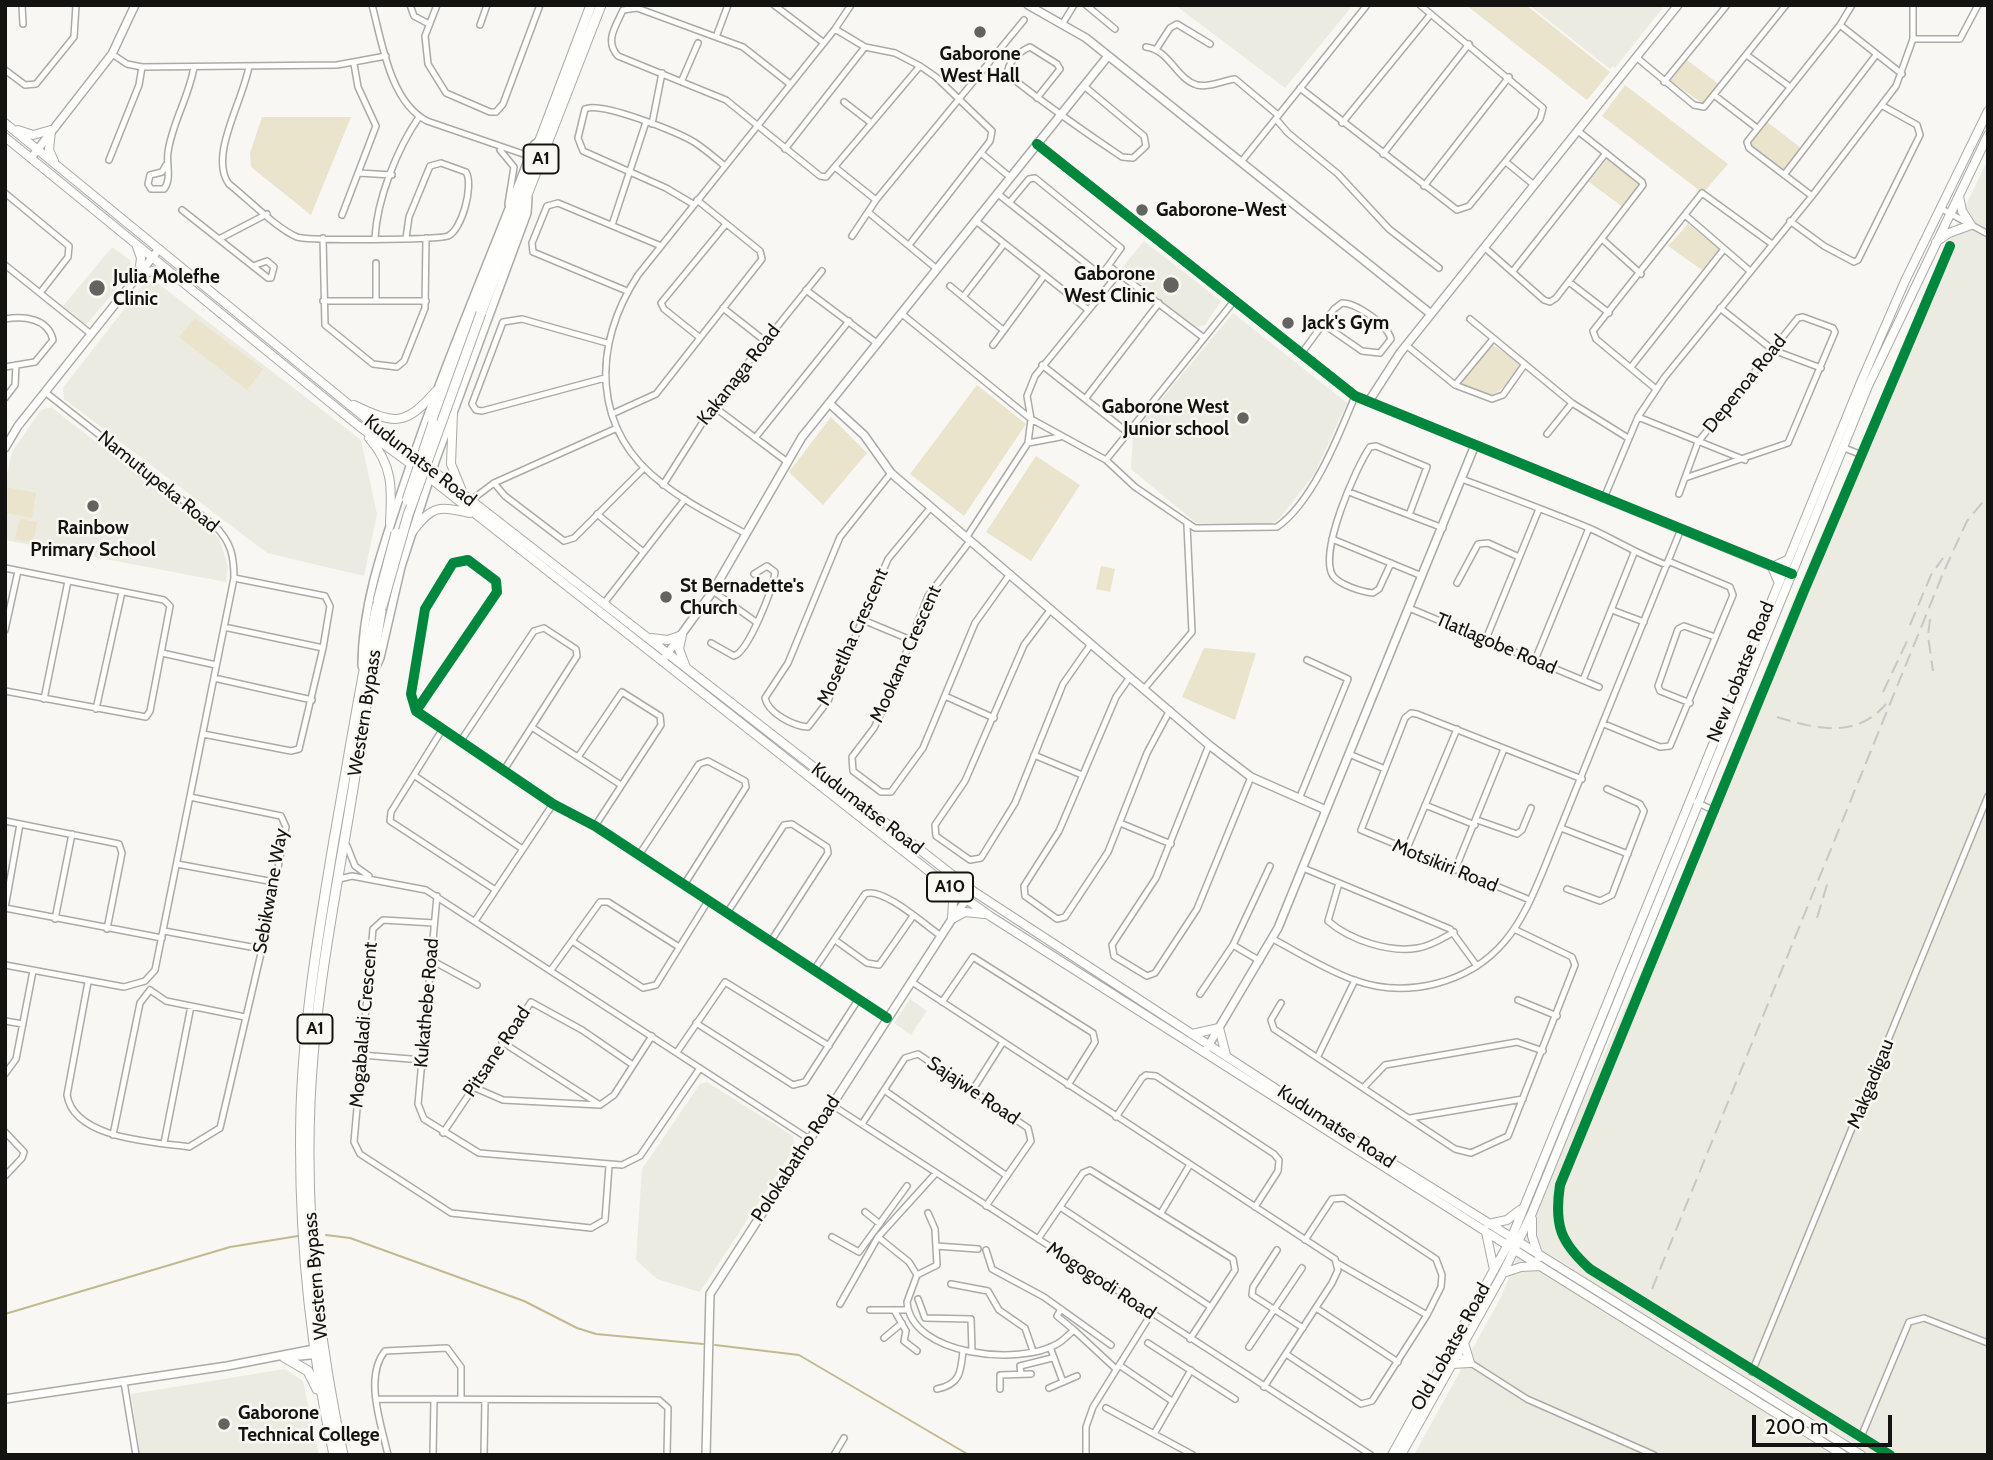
<!DOCTYPE html>
<style>
body{margin:0}
#map{position:relative;width:1993px;height:1460px;overflow:hidden;background:#f8f7f3;font-family:Cabin,sans-serif}
canvas{display:block}
.frame{position:absolute;inset:0;border:7px solid #131311;pointer-events:none}
.scale{position:absolute;left:1752px;top:1415px;width:140px;height:32px;box-sizing:border-box;border:4px solid #131311;border-top:0;padding-left:9px;font-size:21px;line-height:24px;white-space:nowrap;color:#131311;-webkit-text-stroke:5px #f9f8f2;paint-order:stroke}
</style>
<div id="map">
<canvas width="1993" height="1460"></canvas>
<div class="frame"></div>
<div class="scale">200 m</div>
</div>
<script>
const context = document.querySelector('canvas').getContext('2d');
context.lineJoin = 'round';
function fillPath(path, color) {
  context.fillStyle = color;
  context.fill(path, 'evenodd');
}
function stroke(path, color, width, dash) {
  context.strokeStyle = color;
  context.lineWidth = width;
  context.lineCap = dash ? 'butt' : 'round';
  context.setLineDash(dash || []);
  context.stroke(path);
}
function drawText(font, color, halo, rows, align = 'center') {
  context.font = font + ' Cabin,sans-serif';
  context.lineWidth = 5;
  context.setLineDash([]);
  context.textBaseline = 'middle';
  context.strokeStyle = halo;
  context.fillStyle = color;
  for (const [text, x, y, turn = 0] of rows) {
    context.save();
    context.translate(x, y);
    context.rotate((+turn || 0) * Math.PI / 180);
    context.textAlign = isNaN(turn) ? turn : align;
    if (halo) context.strokeText(text, 0, 0);
    context.fillText(text, 0, 0);
    context.restore();
  }
}
const built = new Path2D(`
 M1175 5H1353L1285 88Z
 M1529 5H1665L1615 68 1613 66 1610 69Z
 M1988 159V1455H1414L1501 1297 1578 1112 1656 939 1799 586 1948 243Z
 M1144 241 1221 301 1205 325 1197 327 1120 270Z
 M112 247 130 260 132 271 86 325 63 306Z
 M155 281 361 440 377 514 364 576 267 553 64 399 63 388 145 282Z
 M1233 313 1347 403 1315 473 1281 517 1271 524 1196 523 1131 469 1133 434Z
 M51 407 219 538 228 566 226 582 5 540V483L12 452 41 410Z
 M910 999 927 1011 911 1035 894 1023Z
 M707 1082 793 1136 795 1147 700 1292 657 1279 636 1260 642 1169 700 1084Z
 M285 1369 303 1381 319 1455H140L131 1394Z`);
const green = new Path2D(`
 M1466 5H1526L1610 72 1587 100Z
 M1687 60 1720 85 1705 105 1670 81Z
 M1625 85 1728 164 1703 193 1602 116Z
 M262 117H351L311 215 251 167 250 153Z
 M1766 121 1801 148 1785 172 1750 145 1749 142Z
 M1607 159 1639 183 1624 208 1589 182Z
 M1688 224 1719 249 1702 270 1668 246Z
 M195 318 263 369 247 390 179 337Z
 M1493 345 1522 365C1500 391 1495 407 1460 383Z
 M977 385 1026 424 964 516 910 474Z
 M831 417 867 453 823 505 789 472Z
 M1036 456 1080 485 1031 561 986 532Z
 M6 487 36 493 32 518 5 513Z
 M20 519 37 522 33 543 15 539Z
 M1101 566 1115 569 1110 592 1096 589Z
 M1204 648 1256 653 1235 720 1182 697Z`);
const stream = new Path2D(`
 M326 1235 350 1238 524 1301 577 1328 596 1334 703 1344
 M5 1314 230 1247 298 1236
 M715 1345 799 1355 969 1455`);
const street = new Path2D(`
 M22 5 23 24
 M372 5C382 42 390 102 427 121L529 156
 M410 5 414 16 429 24
 M437 5 425 36 428 64 446 93 490 112H496L503 104 540 5
 M774 5 824 43
 M1086 5 1115 29
 M1063 23 1074 5
 M480 25 487 5
 M1840 25 1902 74
 M835 29 865 47 895 53 920 66 936 77 992 131 990 141 909 245
 M716 37 728 5
 M1913 39H1960L1978 5
 M1146 47C1170 50 1176 79 1197 85 1209 88 1224 80 1235 79L1278 115
 M1157 48 1170 28 1177 24 1210 44
 M112 54 127 64 142 67 337 65 386 56
 M1748 56 1790 87
 M1636 57 1694 105 1704 107 1786 5
 M249 66C244 99 208 156 229 184 248 199 276 228 297 237 308 241 436 240 448 236 462 230 474 185 466 172L441 163 430 166 409 217 406 238
 M5 70 25 85 36 84 74 37 76 5
 M682 80 698 43
 M1664 82 1727 5
 M790 84 743 47 637 8 623 10C616 26 604 41 618 56L726 100 820 176 826 177 920 66
 M1300 88 1457 210 1469 206 1540 119 1543 108 1420 5
 M1714 95 1757 128
 M1037 98 1060 69 1057 64 1030 47C1020 51 1006 63 1008 75 1045 104 1083 131 1122 157L1133 158 1146 146 1144 136 1084 86
 M844 102 870 122
 M1276 119 1288 133 1338 174 1389 229 1439 268
 M1342 123 1431 14
 M652 124 662 73
 M785 149 865 47
 M500 150 514 167 508 204
 M981 153 1011 178
 M1383 154 1469 44
 M109 160 139 85 142 67
 M1241 162 1367 5
 M1506 162 1534 185
 M166 165 162 172 150 175 148 184 151 189H164C172 179 166 164 168 152 172 123 189 97 194 67
 M836 168 876 200
 M359 173 392 175
 M1784 175 1876 55
 M1424 186 1509 77
 M5 193 69 246 68 257 40 293
 M998 194 1098 273H1103L1121 248 1035 178 1029 179 1009 203
 M1812 196 1749 148 1747 142 1840 25 1852 5
 M693 204 666 188 583 151 578 138 585 109C600 101 678 132 694 142 705 149 715 158 725 166
 M1940 208 1988 234
 M182 210 268 278H271L274 267 267 261 253 266
 M868 212 937 269
 M342 215 376 126 358 87 354 64
 M1685 215 1750 271
 M976 221 1087 309
 M1790 221 1824 246 1854 262 1858 260 1920 135 1917 125 1883 106
 M612 225 646 122
 M852 236 876 200 1024 20
 M323 238 325 325 373 364 397 367 404 361 425 308 426 238
 M375 238C377 199 397 149 419 117
 M219 239 267 214
 M1602 239 1641 274
 M1484 247 1544 300 1550 302 1556 298 1643 185 1642 182 1578 131
 M376 263V301
 M5 265 91 334
 M1109 266 1204 338
 M1513 271 1606 153
 M1569 282 1609 313
 M950 286 1003 330
 M806 290 878 344
 M627 291 533 252 532 243 547 206 558 203 661 246
 M963 297 1004 244
 M323 301H426
 M1234 301 1106 460 1135 487 1195 528 1277 527C1313 502 1339 435 1355 396
 M723 308 765 341
 M1720 308 1773 350 1821 368
 M902 314 1031 419 1106 460
 M5 319C24 316 48 318 53 340L35 362 5 367
 M1470 319 1572 403 1628 438
 M699 337 664 309 661 303 726 224
 M993 345 1044 276
 M1406 345 1455 385 1492 399 1503 395 1525 364
 M1301 354 1334 309 1342 303C1356 303 1387 324 1391 339L1380 353 1362 351 1323 324
 M1042 365 1127 432
 M1631 367 1724 249
 M605 378 482 411 476 410 472 404 503 322 522 319 607 343
 M1455 385 1493 339
 M1656 389 1596 339 1593 331 1702 193 1772 244
 M5 398 15 385 16 365
 M1085 399 1159 303
 M713 406 786 461
 M612 414 656 394 762 259 760 251 697 200
 M1638 417 1745 460
 M1547 434 1572 403
 M755 438 849 321
 M1028 443 1060 437
 M1842 447 1862 455
 M891 473 840 537 788 663 765 698C768 713 793 726 808 727L828 701 888 559 931 507
 M1462 479C1504 495 1547 511 1589 528 1616 540 1639 555 1667 565
 M494 483 505 496 564 541 574 538 644 468
 M663 485 713 406 822 271
 M1349 492 1443 528
 M1679 494 1698 442 1798 318 1803 317 1833 328 1835 332 1788 443 1685 478
 M1604 498 1638 417 1664 378 1812 196 1896 86 1913 39V5
 M470 501 494 483 617 428
 M597 514 642 551
 M746 534C718 518 688 504 663 484 591 430 592 345 638 275L835 29 851 5
 M966 538 1028 443 1031 419 1027 396 1035 376 1118 274
 M1332 539 1422 576
 M970 541 928 596 890 694 874 728 852 757 853 771 881 792H891L923 748 975 623 1010 574
 M1391 563 1379 589 1373 593C1362 592 1340 585 1333 576 1318 553 1356 467 1370 447L1376 446 1427 467 1409 515
 M5 568 164 600 170 606 150 711 146 717 5 691
 M1457 583 1478 544 1488 543 1519 557
 M713 591 756 622
 M605 602 685 499
 M1409 608 1599 687
 M1051 609 1024 645 965 781 935 825 936 836 970 860 981 858 1015 803 1063 684 1091 644
 M1612 610 1644 622
 M863 620 911 640
 M224 627 323 648
 M5 630 18 571
 M1486 639 1539 509
 M711 643 734 656C749 651 773 588 775 572L767 566 754 574
 M162 653 216 665
 M1535 660 1589 528
 M1130 677 1116 697 1059 831 1024 886 1025 896 1057 919 1065 917 1108 852 1147 753 1170 710
 M214 678 312 700
 M1583 680 1634 553
 M1144 689 1192 632 1187 525
 M945 696 994 718
 M44 699 68 581
 M1690 703 1660 691 1658 686 1678 629 1684 626 1715 637
 M96 709 122 592
 M416 711 497 592 496 581 468 560 453 563 425 609 411 694 416 711 553 804 595 826 887 1018
 M1604 724 1660 747 1670 746 1733 595 1730 587 1668 561
 M533 728 621 785
 M442 730 391 812 390 821 494 889
 M203 734 291 751 299 749 323 648 330 606 325 596 234 578
 M460 742 534 631 544 628 576 649 577 656 504 770
 M1209 745 1156 878 1112 945 1114 956 1147 976 1155 973 1197 909 1251 777
 M1349 754 1385 769
 M1034 755 1082 775
 M578 757 622 692 660 716 661 725 595 826
 M415 776 521 848
 M1299 799 1348 679 1307 660
 M1696 802 1715 811
 M1425 805 1475 825
 M1477 820 1517 834 1522 830 1531 808
 M5 821 119 844 122 853 107 929
 M1120 823 1171 844
 M1561 828 1628 854
 M347 846 355 866 369 876
 M1406 851 1457 729
 M639 855 699 764 708 761 745 781 746 787 684 885
 M177 864 274 882
 M1303 868 1450 929 1477 966
 M1455 870 1504 749
 M339 879 352 876 426 890 809 1139
 M1339 883 1328 921C1350 940 1389 953 1418 948 1431 946 1443 938 1454 932
 M1567 889 1600 901 1612 895 1644 811 1640 804 1607 789
 M437 896 418 1104 424 1119 479 1153 622 1165 640 1156 700 1068
 M1530 900 1361 830 1405 718 1411 713 1417 714 1582 779
 M5 908 162 938
 M5 908 20 824
 M727 913 784 825 792 824 827 847 828 853 771 941
 M55 919 72 834
 M475 921 553 804
 M434 923 383 920 373 929 354 1142 360 1154 451 1213 591 1228 605 1220 609 1166
 M164 931 262 949
 M1273 939C1299 953 1326 970 1354 980 1406 999 1469 984 1505 941 1522 921 1533 895 1543 871L1681 529
 M835 940 867 963 879 965 913 916
 M572 941 643 988 656 985 708 901
 M1233 945 1260 961
 M431 960 477 985
 M5 965 124 987 145 981 155 970 234 578C234 556 231 542 215 526L45 392
 M551 970 600 902H608L679 947
 M814 970 865 894C882 886 925 925 941 936
 M88 982 67 1095C74 1139 154 1142 189 1147L220 1128 262 949 286 827 281 816 190 797
 M912 982 1335 1259 1338 1270 1332 1283 1264 1387
 M150 990 166 1001 245 1017
 M1200 994 1233 945 1270 866
 M1518 1000 1557 1016
 M942 1002 973 957 1093 1033 1095 1042 1068 1085
 M1281 1003 1271 1020 1274 1029 1455 1149 1471 1153 1508 1136 1575 965 1572 957 1514 929
 M5 1021 23 1024
 M696 1023 793 1085 805 1082 858 1000
 M502 1042 600 1105
 M677 1052 725 982 829 1046
 M362 1055 422 1060
 M1318 1056 1355 980
 M5 1074 16 1059 33 971
 M473 1087 503 1100 600 1105 614 1095 652 1036
 M1364 1087 1385 1065 1517 1042 1543 1051
 M884 1090 1007 1176
 M972 1091 1003 1042
 M832 1105 1371 1455
 M1116 1117 1142 1078 1146 1075 1156 1076 1274 1154 1279 1160 1278 1171 1255 1207
 M1410 1118 1523 1099
 M862 1124 905 1058 918 1054 1028 1128 1031 1141 986 1206
 M5 1132 24 1152 22 1158 5 1176
 M443 1133 531 1002 582 1030 633 1065
 M113 1135 140 1003 150 990
 M164 1143 191 1006
 M1060 1207 1211 1307
 M865 1212 880 1224
 M928 1213 935 1229 937 1265 917 1275 907 1302C911 1356 1020 1366 1057 1344 1063 1341 1069 1334 1074 1330L1057 1316 1061 1309
 M1161 1213 1189 1166
 M832 1237 859 1252 907 1186
 M878 1237 909 1262 917 1275
 M1038 1239 1083 1173 1090 1170 1233 1259 1235 1270 1190 1339
 M936 1246 978 1249
 M986 1250 992 1269 1044 1297 1111 1345
 M1277 1250 1253 1287 1252 1295 1303 1328
 M1337 1263 1427 1315
 M951 1284 988 1291 999 1310 1025 1328 1033 1351
 M918 1299 925 1318 971 1319 972 1351
 M840 1304 878 1237 936 1173
 M1316 1308 1398 1362
 M870 1310H907
 M894 1310 906 1331 904 1341 917 1351
 M1074 1330 1116 1369
 M884 1338 902 1323
 M1148 1343 1235 1399
 M1050 1347 1063 1382
 M1249 1347 1302 1268
 M1455 1353 1527 1399 1654 1455
 M1286 1354 1361 1404 1372 1401 1427 1315 1441 1287 1442 1275 1436 1259 1344 1198 1332 1199 1305 1240
 M1119 1365 1172 1401
 M1752 1372 1988 796
 M1021 1374 1020 1366 1052 1358
 M124 1382 136 1455
 M1049 1388 1077 1376
 M937 1389C961 1384 961 1371 963 1350
 M1000 1389V1375L1031 1374
 M377 1399 659 1400 668 1408 667 1455
 M1106 1408 1193 1455
 M1154 1434 1191 1370
 M1861 1437 1909 1322 1924 1318 1988 1343
 M388 1455C381 1424 364 1377 385 1351L447 1348 461 1367V1399
 M433 1455 434 1399
 M484 1455 485 1400
 M834 1455 844 1438
 M1086 1455V1427L1093 1407 1151 1314
 M1890 1455 1590 1269C1560 1242 1554 1225 1560 1185L1803 593 1950 246`);
const secondary = new Path2D(`
 M1028 5 1086 38 1431 314
 M1037 144 1355 396 1788 573
 M31 158 112 54 135 5
 M1369 401 1400 353 1678 5
 M829 403 864 435 891 473 1209 745 1251 777 1326 810
 M5 448 18 426 159 249
 M662 661 713 591 802 437 1108 56
 M362 666C362 602 385 541 405 481 443 367 491 257 534 145L539 141
 M374 671 380 658 401 567 436 459 527 213 528 198
 M1207 1048 1278 928 1475 445
 M290 1357 320 1354
 M5 1399 227 1366 319 1348
 M706 1455 710 1294 952 919 973 891`);
const primary = new Path2D(`
 M5 123 369 421 973 891 1339 1130 1861 1455
 M18 130 33 135 51 130
 M51 130 49 150 54 161
 M5 137 360 427 430 478 944 883 990 916 1540 1266 1843 1455
 M1936 242 1949 233 1971 225 1962 211 1959 196
 M136 244 141 258 139 274
 M139 274 158 270 173 276
 M354 405C396 425 405 426 436 391
 M453 412 451 464 462 491
 M369 438C393 465 392 488 390 523
 M412 532C433 505 438 506 470 513
 M1778 581 1772 567 1787 560
 M682 635 679 649 685 665
 M651 638 668 640 682 635
 M946 885 953 901 952 919
 M952 919 965 912 984 914
 M1192 1034 1219 1028 1226 1055
 M1532 1219V1236L1539 1257
 M1488 1224 1507 1220 1520 1210
 M1486 1232 1494 1270
 M1503 1273 1521 1267 1540 1266
 M1452 1364 1470 1363 1464 1343
 M1392 1455 1511 1239 1861 382 1905 281 1988 111
 M1401 1455 1503 1273 1532 1213 1868 386 1988 135`);
const highway = new Path2D(`
 M481 313 601 5
 M433 423 591 5
 M284 1357 308 1371 317 1389
 M334 1455C309 1341 298 1224 301 1108 304 1018 319 929 334 840 348 762 360 684 377 606
 M343 1455C318 1339 305 1222 310 1103 314 1009 331 918 347 825 359 754 369 683 381 611`);
const rail = new Path2D(`
 M1930 619 1928 636 1933 671
 M1910 625 1931 575 1943 558
 M1883 692 1908 639
 M1777 717C1816 729 1856 739 1886 704
 M1817 918 1829 878
 M1652 1289 1944 571 1967 521 1988 496`);
const highwayBridge = new Path2D(`
 M407 500 433 423
 M378 601 396 533
 M382 606 408 515 481 313`);
const cycleway = new Path2D(`
 M1037 144 1355 396 1792 574
 M416 711 497 592 496 581 468 560 453 563 425 609 411 694 416 711 553 804 595 826 887 1018
 M1890 1455 1590 1269C1560 1242 1554 1225 1560 1185L1803 593 1950 246`);
const markers = [
 [980,32,7,"#636360"],
 [1142,210,7,"#636360"],
 [1171,285,9,"#636360"],
 [97,288,9,"#636360"],
 [1288,323,7,"#636360"],
 [1243,418,7,"#636360"],
 [93,506,7,"#636360"],
 [666,597,7,"#636360"],
 [224,1424,7,"#636360"]
];
const shields = [
 [541,159,35],
 [950,887,46],
 [315,1029,35]
];
const shieldNames = [
 ["A1",541,159],
 ["A10",950,887],
 ["A1",315,1029]
];
const poiNames = [
 ["Gaborone",980,54,"center"],
 ["West Hall",980,76,"center"],
 ["Gaborone-West",1156,210],
 ["Gaborone",1155,274,"right"],
 ["West Clinic",1155,296,"right"],
 ["Julia Molefhe",113,277],
 ["Clinic",113,299],
 ["Jack's Gym",1302,323],
 ["Gaborone West",1229,407,"right"],
 ["Junior school",1229,429,"right"],
 ["Rainbow",93,528,"center"],
 ["Primary School",93,550,"center"],
 ["St Bernadette's",680,586],
 ["Church",680,608],
 ["Gaborone",238,1413],
 ["Technical College",238,1435]
];
const streetNames = [
 ["Kakanaga Road",739,375,-52],
 ["Depenoa Road",1745,384,-51],
 ["Kudumatse Road",420,461,38],
 ["Namutupeka Road",158,482,39],
 ["Mosetlha Crescent",853,637,-66],
 ["Tlatlagobe Road",1496,644,23],
 ["Mookana Crescent",906,654,-66],
 ["New Lobatse Road",1741,672,-68],
 ["Western Bypass",365,713,-81],
 ["Kudumatse Road",867,809,38],
 ["Motsikiri Road",1445,866,22],
 ["Sebikwane Way",271,891,-80],
 ["Kukathebe Road",427,1003,-85],
 ["Mogabaladi Crescent",364,1025,-85],
 ["Pitsane Road",497,1052,-56],
 ["Makgadigau",1871,1084,-68],
 ["Sajajwe Road",973,1091,34],
 ["Kudumatse Road",1336,1127,33],
 ["Polokabatho Road",796,1159,-57],
 ["Western Bypass",316,1276,-95],
 ["Mogogodi Road",1101,1281,33],
 ["Old Lobatse Road",1451,1347,-61]
];
fillPath(built, '#ecebe1');
fillPath(green, '#e9e4cb');
stroke(stream, '#c2b98e', 2);
stroke(street, '#abaaa7', 8);
stroke(secondary, '#abaaa7', 10);
stroke(primary, '#abaaa7', 10);
stroke(highway, '#abaaa7', 11);
stroke(street, '#fefefd', 5);
stroke(secondary, '#fefefd', 7);
stroke(primary, '#fefefd', 8);
stroke(highway, '#fefefd', 9);
stroke(rail, '#c7c7c6', 2, [14, 7]);
stroke(highwayBridge, '#abaaa7', 11, []);
stroke(highwayBridge, '#fefefd', 9);
stroke(cycleway, '#00873e', 10);
for (const [x, y, r, color] of markers) {
  const dot = new Path2D();
  dot.arc(x, y, r, 0, 2 * Math.PI);
  context.fillStyle = color;
  context.fill(dot);
  stroke(dot, '#f9f8f2', 2.5);
}
for (const [x, y, w] of shields) {
  const box = new Path2D();
  box.roundRect(x - w / 2, y - 14.5, w, 29, 5);
  context.fillStyle = '#f9f8f2';
  context.fill(box);
  stroke(box, '#131311', 2);
}
drawText('bold 18px', '#131311', null, shieldNames);
drawText('bold 19px', '#131311', '#f9f8f2', poiNames, 'left');
drawText('19px', '#131311', '#f9f8f2', streetNames);
</script>
